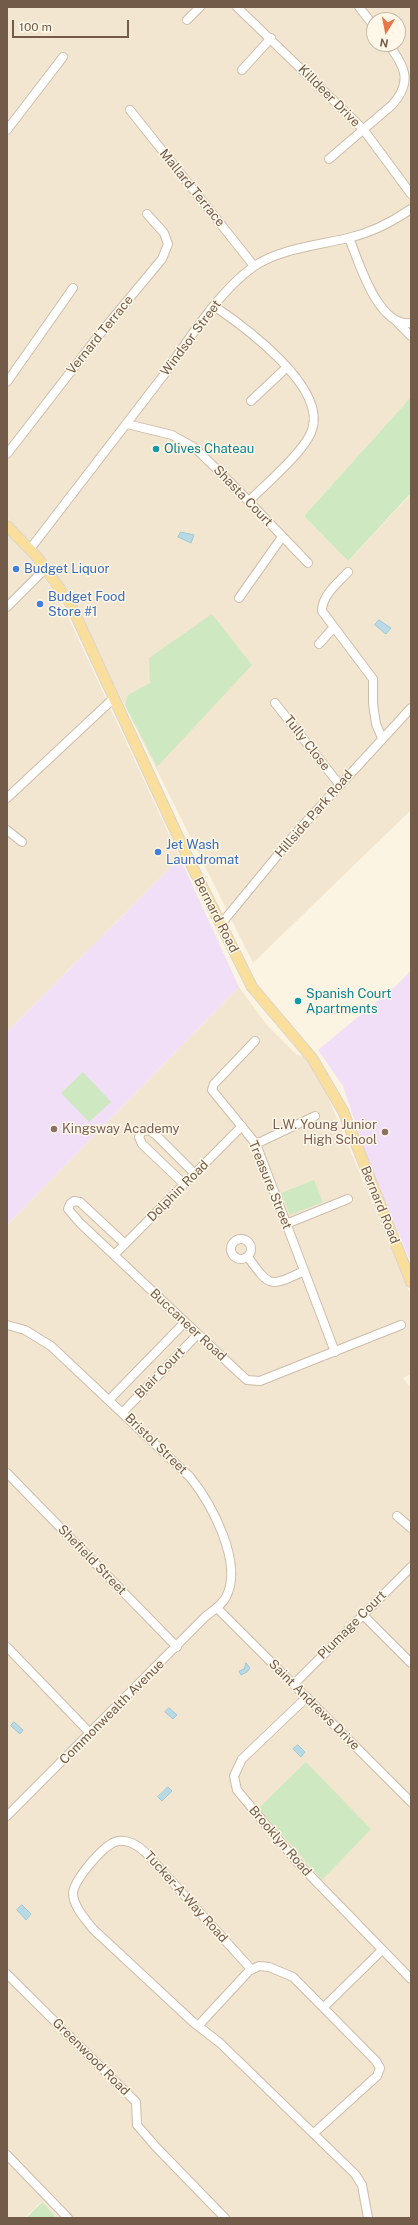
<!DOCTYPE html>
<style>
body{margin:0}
#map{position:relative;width:418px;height:2225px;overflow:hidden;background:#fcf4e2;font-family:"Public Sans",sans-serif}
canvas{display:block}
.frame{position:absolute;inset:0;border:8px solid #735b49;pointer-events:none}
.north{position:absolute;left:366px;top:12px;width:40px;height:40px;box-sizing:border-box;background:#fff8e8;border:1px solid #c7b9a8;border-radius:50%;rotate:190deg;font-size:11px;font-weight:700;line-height:16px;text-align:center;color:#735b49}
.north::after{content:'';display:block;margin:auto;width:14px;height:18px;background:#e47849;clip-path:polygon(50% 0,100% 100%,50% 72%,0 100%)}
.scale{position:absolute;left:12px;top:20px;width:117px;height:18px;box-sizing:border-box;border:2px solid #735b49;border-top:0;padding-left:5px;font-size:12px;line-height:14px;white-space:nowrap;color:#735b49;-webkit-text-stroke:3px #fff8e8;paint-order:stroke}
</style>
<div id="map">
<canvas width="418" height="2225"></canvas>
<div class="frame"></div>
<div class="north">N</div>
<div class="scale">100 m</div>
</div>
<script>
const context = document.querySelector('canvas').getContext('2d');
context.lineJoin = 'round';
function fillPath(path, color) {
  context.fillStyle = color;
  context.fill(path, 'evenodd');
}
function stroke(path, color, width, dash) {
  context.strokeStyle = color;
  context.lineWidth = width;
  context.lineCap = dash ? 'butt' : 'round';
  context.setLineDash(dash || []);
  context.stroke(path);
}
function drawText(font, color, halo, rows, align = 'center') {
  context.font = font + ' "Public Sans",sans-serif';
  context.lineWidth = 3;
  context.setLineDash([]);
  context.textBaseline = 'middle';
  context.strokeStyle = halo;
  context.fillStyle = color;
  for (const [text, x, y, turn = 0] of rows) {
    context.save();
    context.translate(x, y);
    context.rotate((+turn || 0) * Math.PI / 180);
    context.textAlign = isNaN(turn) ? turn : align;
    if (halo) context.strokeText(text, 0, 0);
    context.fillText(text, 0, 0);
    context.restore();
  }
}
const residential = new Path2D(`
 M7 7H411V397L304 516 348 561 411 494V810L253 963 120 696 74 600 40 551 7 518ZM374 20H398V44H374Z
 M7 535 32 561 63 606 180 858 7 1032Z
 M239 987 267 1025 296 1054 304 1057 323 1085 411 1296V1374L403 1378 411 1388V2218H58L41 2202 25 2218H7V1225Z`);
const education = new Path2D(`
 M180 858 239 987 7 1225V1032Z
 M411 970V1263L367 1158 343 1086 318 1050 398 984Z`);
const green = new Path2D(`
 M411 397V493L348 561 304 516Z
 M212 614 252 665 157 767 125 705 128 695 150 683 149 658Z
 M83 1072 111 1102 89 1122 61 1093Z
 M314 1180 323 1202 290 1215 281 1193Z
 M306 1762 371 1829 322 1880 259 1808Z
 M42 2202 57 2218H26Z`);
const water = new Path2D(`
 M181 532 194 535 191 543 178 537Z
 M379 620 391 628 386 634 375 625Z
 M246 1663 250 1668 247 1672 241 1675 239 1671 244 1669Z
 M169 1708 177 1715 173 1719 165 1712Z
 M14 1722 23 1730 20 1734 11 1726Z
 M298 1745 305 1752 301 1757 293 1749Z
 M168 1787 172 1791 162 1801 158 1797Z
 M22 1905 31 1914 26 1920 17 1910Z`);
const minor = new Path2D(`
 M237 7 363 129 411 194
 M359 7 374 26
 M187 20 200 7
 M242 70 271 38
 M130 110 254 266
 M7 130 63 57
 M329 159 392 105C413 82 405 66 388 44
 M349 238C359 262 378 328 411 323
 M214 306C245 327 327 387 312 430 305 451 266 484 249 501
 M397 322 411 336
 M7 382 73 288
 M251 401 286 368
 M127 424 172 435 195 448 233 485 308 563
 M7 454 103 330 162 259 168 244 164 233 147 214
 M30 549C74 491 119 434 163 376 189 340 217 293 253 267 278 249 319 245 348 238 370 233 392 222 411 209
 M348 572C338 583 322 595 322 611L373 679V704L376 724 382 738
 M239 598 282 537
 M7 607 46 568
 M319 644 334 627
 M275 703 339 784
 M7 798 114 698
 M7 830 22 842
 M221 924 296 833 411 708
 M255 1041 214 1084 212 1090 256 1144 335 1352
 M256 1144 315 1116
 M184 1184 142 1144 139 1137 142 1131 149 1130 156 1135 195 1174
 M286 1224 348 1199
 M231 1249a10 10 0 1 1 20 0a10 10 0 1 1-20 0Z
 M125 1244 80 1202 74 1201 70 1204 68 1209 80 1223 237 1371 247 1380 260 1381 401 1325
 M114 1255 242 1126
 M248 1257C270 1288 270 1287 304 1271
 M7 1325 25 1330 51 1346 190 1477C211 1503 244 1563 226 1597 222 1605 214 1610 206 1616L7 1816
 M110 1399 185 1322
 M123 1412 198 1334
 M7 1473 177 1647
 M397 1516 411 1528
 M217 1608 411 1802
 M363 1615 411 1663
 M7 1647 90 1733
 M294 1684 411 1567
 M307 1697 242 1759 234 1776 237 1790 298 1863 411 1979
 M251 1969 146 1853C138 1845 126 1838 115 1842 102 1847 73 1881 73 1894 74 1907 85 1919 93 1929L193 2022 220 2043 355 2174 362 2185 368 2218
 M7 1974 136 2102 137 2125 156 2147 225 2218
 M324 2007 382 1950
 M198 2026 249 1971 259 1966 269 1967 293 1977 376 2061 380 2068 377 2076 314 2133
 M7 2155 68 2218`);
const major = new Path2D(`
 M7 526 37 557 70 603 187 856 252 987 312 1058 343 1111 411 1282`);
const markers = [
 [156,449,4,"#0f9aa8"],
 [16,569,4,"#3f7fe0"],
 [40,604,4,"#3f7fe0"],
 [158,852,4,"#3f7fe0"],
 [298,1001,4,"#0f9aa8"],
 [54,1129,4,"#8d6e63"],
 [385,1132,4,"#8d6e63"]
];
const streetNames = [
 ["Killdeer Drive",329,96,45],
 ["Mallard Terrace",192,188,51],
 ["Vernard Terrace",100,335,-51],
 ["Windsor Street",191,338,-53],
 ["Shasta Court",243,496,46],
 ["Tully Close",307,743,52],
 ["Hillside Park Road",314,814,-49],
 ["Bernard Road",216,915,63],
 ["Treasure Street",270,1185,68],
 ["Dolphin Road",178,1191,-45],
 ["Bernard Road",380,1205,68],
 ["Buccaneer Road",188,1325,43],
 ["Blair Court",160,1373,-46],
 ["Bristol Street",156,1444,44],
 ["Shefield Street",92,1560,46],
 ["Plumage Court",352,1625,-45],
 ["Saint Andrews Drive",314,1705,45],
 ["Commonwealth Avenue",112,1712,-45],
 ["Brooklyn Road",280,1841,49],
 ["Tucker-A-Way Road",186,1897,48],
 ["Greenwood Road",91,2057,45]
];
const cultureNames = [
 ["Olives Chateau",164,449],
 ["Spanish Court",306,994],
 ["Apartments",306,1009]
];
const shopNames = [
 ["Budget Liquor",24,569],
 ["Budget Food",48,597],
 ["Store #1",48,612],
 ["Jet Wash",166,845],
 ["Laundromat",166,860]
];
const educationNames = [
 ["L.W. Young Junior",377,1125],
 ["High School",377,1140],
 ["Kingsway Academy",62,1129,"left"]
];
fillPath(residential, '#f3e6d1');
fillPath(education, '#f1dff8');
fillPath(green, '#cee9c1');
fillPath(water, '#b7dae5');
stroke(water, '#9ec9d6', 1);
stroke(minor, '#cdbca9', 10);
stroke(major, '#dbd4d0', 12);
stroke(minor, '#fff', 8);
stroke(major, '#fade9b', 10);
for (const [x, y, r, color] of markers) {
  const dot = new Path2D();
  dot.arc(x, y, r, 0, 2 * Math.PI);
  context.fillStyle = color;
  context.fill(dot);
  stroke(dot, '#fff8e8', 1.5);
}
drawText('13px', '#735b49', '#fff8e8', streetNames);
drawText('13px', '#0d838f', '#fff8e8', cultureNames, 'left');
drawText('13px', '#366cbe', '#fff8e8', shopNames, 'left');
drawText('13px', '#785e54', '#fff8e8', educationNames, 'right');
</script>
